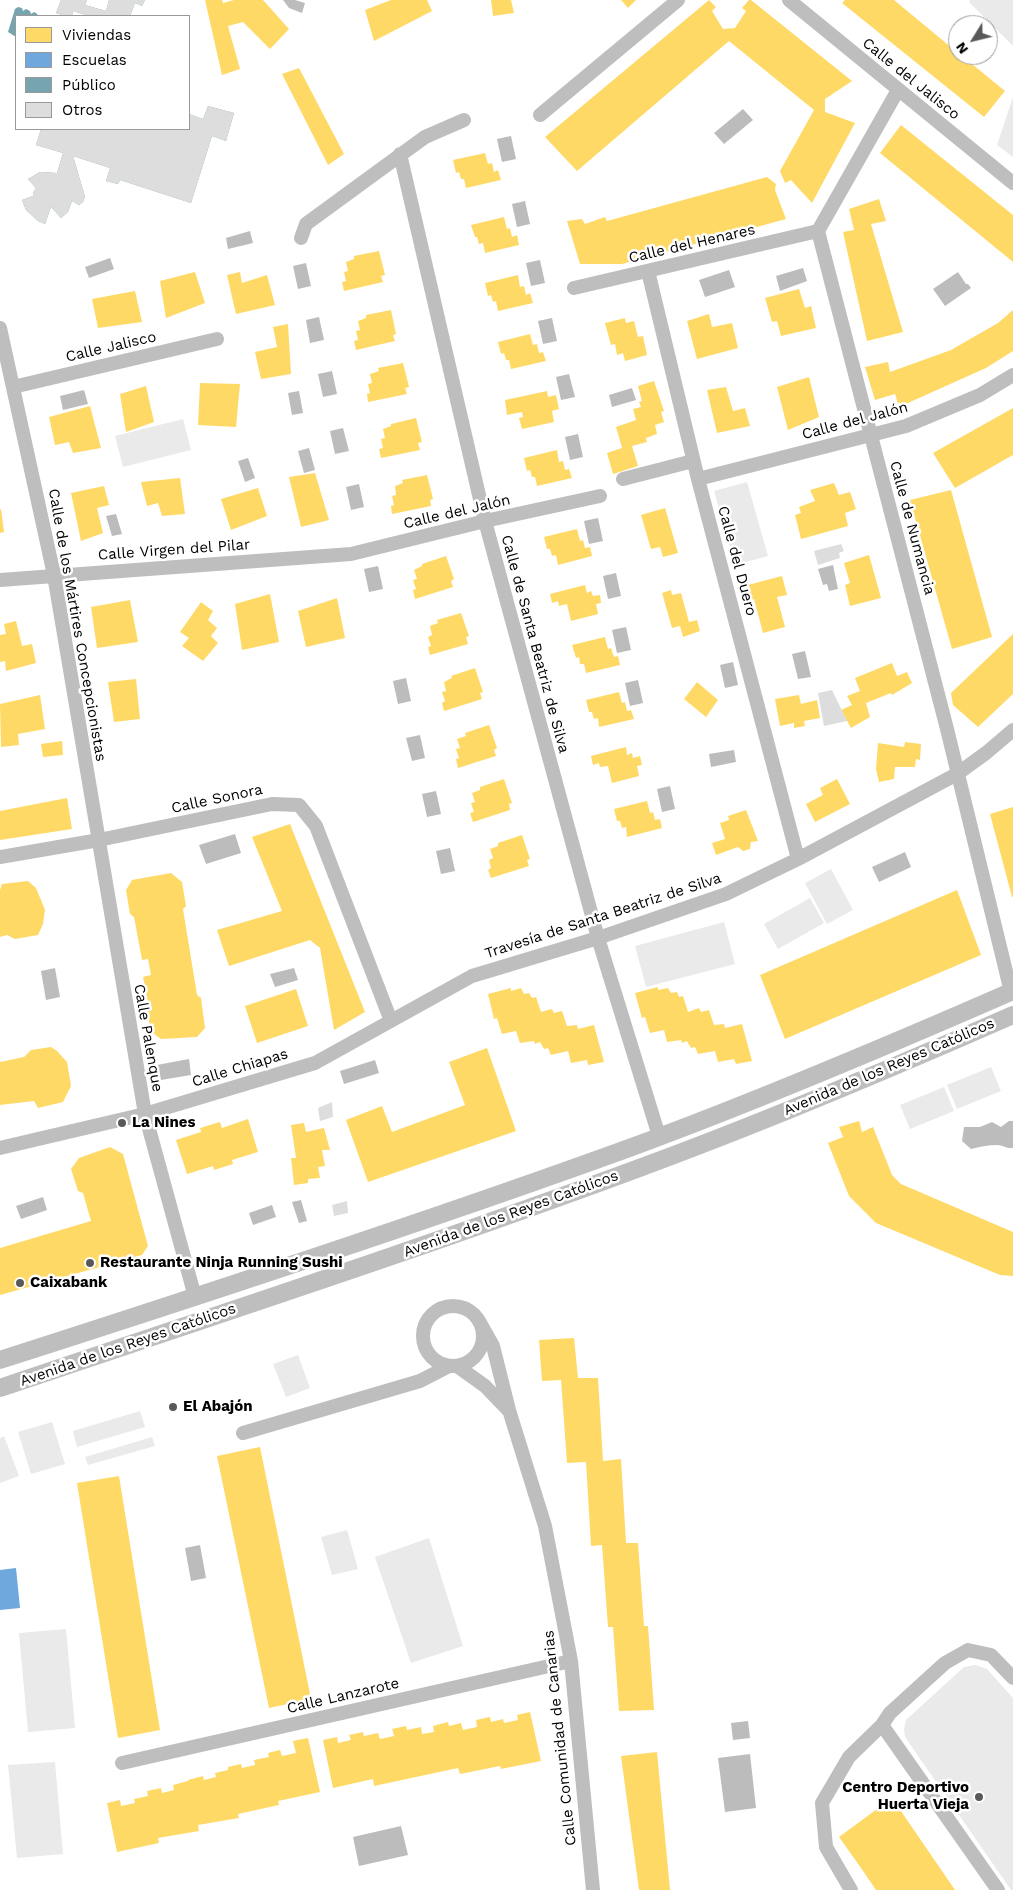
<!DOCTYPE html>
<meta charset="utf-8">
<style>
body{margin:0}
#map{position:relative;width:1013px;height:1890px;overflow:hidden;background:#fff;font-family:"Work Sans",sans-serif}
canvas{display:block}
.legend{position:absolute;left:15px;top:15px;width:175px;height:115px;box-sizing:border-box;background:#fff;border:1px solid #999;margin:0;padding:6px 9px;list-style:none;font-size:15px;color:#000}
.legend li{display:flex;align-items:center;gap:10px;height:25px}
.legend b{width:25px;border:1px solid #999}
.north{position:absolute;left:948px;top:15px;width:50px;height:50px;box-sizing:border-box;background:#fff;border:1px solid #999;border-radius:50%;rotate:234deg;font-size:14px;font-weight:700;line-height:20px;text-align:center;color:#000}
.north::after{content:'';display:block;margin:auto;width:18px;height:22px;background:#595959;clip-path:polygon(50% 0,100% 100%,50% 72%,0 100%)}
</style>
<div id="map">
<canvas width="1013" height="1890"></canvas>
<ul class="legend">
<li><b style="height:14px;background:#ffd966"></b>Viviendas</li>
<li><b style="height:14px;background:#6fa8dc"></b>Escuelas</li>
<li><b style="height:14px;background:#76a5af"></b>Público</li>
<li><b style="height:14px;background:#ddd"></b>Otros</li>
</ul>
<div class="north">N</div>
</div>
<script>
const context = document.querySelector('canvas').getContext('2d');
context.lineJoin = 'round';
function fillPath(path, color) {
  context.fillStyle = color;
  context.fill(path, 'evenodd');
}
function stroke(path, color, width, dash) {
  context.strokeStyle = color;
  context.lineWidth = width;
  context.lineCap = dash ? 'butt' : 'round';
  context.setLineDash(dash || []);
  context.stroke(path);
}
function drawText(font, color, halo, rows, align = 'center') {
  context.font = font + ' "Work Sans",sans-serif';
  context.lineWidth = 5;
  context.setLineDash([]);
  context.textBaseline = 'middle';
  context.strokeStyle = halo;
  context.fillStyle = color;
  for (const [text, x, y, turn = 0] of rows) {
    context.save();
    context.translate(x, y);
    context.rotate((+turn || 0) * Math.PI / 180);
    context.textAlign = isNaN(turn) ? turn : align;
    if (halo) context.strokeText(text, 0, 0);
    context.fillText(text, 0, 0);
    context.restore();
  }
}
const green = new Path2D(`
 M970 0H1013V46L969 2Z
 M1013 97V157L997 145Z
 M183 419 191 450 123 467 115 436Z
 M747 482 768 556 735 565 714 491Z
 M831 869 853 910 827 924 805 883Z
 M810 898 824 923 778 949 764 924Z
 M724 922 735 964 646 987 635 946Z
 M991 1067 1001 1091 957 1109 947 1085Z
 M944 1087 954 1111 910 1129 900 1105Z
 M298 1355 310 1388 286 1397 273 1364Z
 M140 1411 145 1427 77 1447 73 1431Z
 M52 1422 65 1464 31 1474 18 1432Z
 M4 1436 19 1476 0 1483V1438Z
 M152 1437 155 1446 88 1465 85 1457Z
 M347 1530 358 1569 332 1575 321 1537Z
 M429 1538 463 1646 411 1663 375 1557Z
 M66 1629 75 1728 28 1732 19 1633Z
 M975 1665 987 1669 1013 1698V1890H1011L905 1737 904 1729 906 1720 964 1667Z
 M55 1762 63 1854 17 1858 8 1765Z`);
const water = new Path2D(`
 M283 0H295L305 3 302 13 289 8Z
 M743 109 753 120 724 144 714 133Z
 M511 136 516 159 502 162 497 139Z
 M525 201 530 224 517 227 512 204Z
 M250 231 253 243 228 249 226 238Z
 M110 258 114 269 89 278 85 267Z
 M540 260 545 283 531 286 526 263Z
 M306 263 311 286 298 289 293 266Z
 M803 268 807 281 780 291 776 276Z
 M729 270 735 287 705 297 699 280Z
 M958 272 966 284H968L971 288 945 306 933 289Z
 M319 317 324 340 310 343 306 320Z
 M552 318 557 341 543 344 538 321Z
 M332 371 337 394 323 397 318 374Z
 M569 374 575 397 561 400 556 377Z
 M632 388 636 400 612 407 609 395Z
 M84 390 88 404 63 410 60 396Z
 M299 391 303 413 292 415 288 393Z
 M343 428 349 451 335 454 330 431Z
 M578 434 583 457 570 460 565 437Z
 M309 448 315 470 304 473 298 451Z
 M248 458 255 478 245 482 238 461Z
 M359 484 364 507 351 510 346 487Z
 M116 514 122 534 112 536 106 516Z
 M598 518 603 541 589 544 584 521Z
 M833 565 838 589 829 591 827 584 823 585 818 569Z
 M378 566 383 589 369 592 364 569Z
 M616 573 621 596 608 599 603 576Z
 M626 627 631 650 617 653 612 630Z
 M805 651 811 677 798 679 792 654Z
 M733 662 738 685 725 688 720 665Z
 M406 678 411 701 398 704 393 681Z
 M638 680 643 703 630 706 625 683Z
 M420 735 425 758 412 761 406 738Z
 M734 750 736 762 711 767 709 754Z
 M670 786 675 809 662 812 657 789Z
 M436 791 441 814 427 817 422 794Z
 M235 834 241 853 206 864 199 845Z
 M450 848 455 871 441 874 436 851Z
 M905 852 911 867 879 882 872 867Z
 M55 968 60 997 46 1000 41 971Z
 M294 968 298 980 275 987 270 974Z
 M189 1059 191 1075 161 1080 157 1065Z
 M375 1060 379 1073 344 1084 340 1071Z
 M1009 1121H1013V1148C1007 1149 1003 1145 997 1145 988 1145 979 1147 971 1149L962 1141 964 1127H980L992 1122 1001 1127Z
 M43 1197 47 1210 21 1219 16 1206Z
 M301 1200 307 1221 299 1223 292 1202Z
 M272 1205 276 1217 253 1225 249 1213Z
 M200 1545 206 1578 191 1581 185 1548Z
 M748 1721 750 1738 733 1740 731 1723Z
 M750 1754 756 1808 725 1812 718 1758Z
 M401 1826 408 1855 359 1866 353 1837Z`);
const homes = new Path2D(`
 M205 0H222L223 3 234 0H263L289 29 270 49 243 22 228 26 240 69 222 75Z
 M391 0H427L432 11 374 41 365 10Z
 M491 0H511L514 13 493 16Z
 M621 0H636L628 8Z
 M709 0 716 7 712 11 723 29 735 28 746 11 742 8 749 0H751L852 81 825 99V112L855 123 812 203 791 180 785 183 780 171 814 110 729 41 577 171 545 137Z
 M845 0H894L958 53V55H961L1005 91 984 117 842 3Z
 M299 68 344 154 328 165 282 74Z
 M901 125 1013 215V262L880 153Z
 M485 153 488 164 492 163 494 172 498 170 501 180 466 188 464 179H461L459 172 456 173 453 160Z
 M767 177 776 184 775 190 786 219 622 264H580L567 221 582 219 585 224 605 217 607 221Z
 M879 199 886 221 871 224 903 332 867 341 843 232 854 230 849 209Z
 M504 217 507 229 510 228 512 237 517 235 519 245 485 253 483 243 479 244 477 237H475L471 225Z
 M379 251 385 275 381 276 383 282 344 291 342 282 346 281 344 272 348 271 346 262 354 259V256Z
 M195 272 205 303 166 318 160 281Z
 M240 272 242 283 267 275 275 305 236 314 227 275Z
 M518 275 520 287 524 286 526 295 530 293 533 303 498 311 496 301 493 302 491 295 488 296 485 283Z
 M799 289 805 308 811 306 816 328 781 336 777 321 772 322 765 298Z
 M135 291 142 322 98 328 92 299Z
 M391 310 396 334 393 335 395 341 356 350 354 341 358 340 356 331 360 330 358 321 366 318V315Z
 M1013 310V351L986 368 899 407 895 394 875 400 865 367 888 362 890 372 951 350 998 323Z
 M709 314 712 327 732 323 738 348 697 359 687 321Z
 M625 318 626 323 634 321 638 337 643 336 647 355 625 361 623 353 617 355 615 344 611 345 605 323Z
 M288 324 291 374 261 379 255 352 277 347 273 327Z
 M530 334 533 345 537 344 539 353 543 352 546 361 511 369 509 360H506L504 353 501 354 498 342Z
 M403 363 409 387 405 388 407 394 368 402 367 394 370 393 368 384 372 383 370 374 379 371 378 368Z
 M809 377 819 417 788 430 777 387Z
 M654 381 664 411 661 412 664 422 655 425 657 434 646 438 647 442 632 446 638 466 613 474 607 453 622 448 616 427 636 420 633 409 641 407 639 402 642 401 638 386Z
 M200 383 240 384 236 427 198 425Z
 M146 386 154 422 126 432 120 394Z
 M726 387 733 411 745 408 750 426 717 433 707 390Z
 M547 391 548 397 556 395 559 409 552 411 554 422 522 429 519 418 523 417 522 412 507 415 505 400Z
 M90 406 101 448 73 453 69 442 55 445 49 417Z
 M1013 408V455L955 488 933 453Z
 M416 418 422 442 418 443 420 450 381 458 379 449 383 448 381 439 385 438 383 429 391 426V424Z
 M557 450 559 462 563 461 565 470 569 469 572 478 537 486 535 477H532L530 470 527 471 524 458Z
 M315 473 329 520 301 527 289 477Z
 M427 475 433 499 430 500 431 506 392 514 391 506 394 505 392 496 396 495 395 486 403 483 402 480Z
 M180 478 185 514 162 516 158 503 147 506 141 482Z
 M834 483 839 495 850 492 856 509 845 513 848 526 801 539 795 515 801 513 799 507 815 501 810 490Z
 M104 486 109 505 97 508 103 533 81 541 71 493Z
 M258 488 267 516 231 530 221 499Z
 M951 490 992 637 952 649 910 500Z
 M665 508 678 553 663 557 660 547 651 549 641 515Z
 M1 509 4 532 0 533V510Z
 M577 529 580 541 583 540 585 548 590 547 592 556 558 565 556 555 552 556 550 549H547L544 537Z
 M869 555 881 598 850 606 845 585 850 583 844 563Z
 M446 556 454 579 451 581 453 587 415 599 413 590 416 589 413 580 417 579 414 570 422 566V564Z
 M782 576 787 595 777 597 785 627 763 633 754 599 747 601 744 586Z
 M585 585 587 593 591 591 593 596 600 595 601 603 596 604 598 614 571 621 567 604 559 606 558 601 552 603 550 594Z
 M671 590 672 595 681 593 689 622 697 620 700 631 683 637 680 626 672 628 662 593Z
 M270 594 279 642 242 650 235 604Z
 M337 598 345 638 306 647 298 611Z
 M130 600 138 642 97 648 91 607Z
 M201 602 213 611 208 620 217 628 211 636 218 643 203 661 182 646 189 638 180 632Z
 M461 613 469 636 466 637 468 644 430 655 428 647 431 646 428 637 432 635 430 626 438 623 437 620Z
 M16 621 22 646 32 644 36 663 6 671 5 661 0 662V635L6 634 4 624Z
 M1013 634V694L978 727 953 705 951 693Z
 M605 637 608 649 611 648 614 657 618 656 620 665 586 673 584 664H580L579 657 576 658 572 645Z
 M892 663 897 676 907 672 912 683 892 695 891 693 866 703 870 717 851 728 841 710 852 705 847 696 860 691 855 678Z
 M475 668 483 692 480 693 482 699 444 711 442 703 445 701 442 692 446 691 444 682 452 678 451 676Z
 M136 679 140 719 114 722 108 682Z
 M697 682 718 700 706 717 684 699Z
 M619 692 622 703 625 702 627 711 631 710 634 719 599 727 598 718 594 719 592 712H589L586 700Z
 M40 695 45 729 18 734 19 745 1 747 0 704Z
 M799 695 801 704 817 700 820 718 804 721 805 726 794 728V723L780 726 775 699Z
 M489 725 497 748 494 750 496 756 458 768 456 759 459 758 456 749 460 748 457 739 466 736 465 733Z
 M62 741 63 755 43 757 41 744Z
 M905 742 921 744 920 760 916 759 915 767H895L894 779 879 782 876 769 878 743 904 747Z
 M626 747 627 755 632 753 633 758 640 756 642 765 637 766 639 776 612 783 608 766 600 767 599 763 593 765 591 756Z
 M504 779 512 803 509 804 510 810 473 822 470 813 474 812 471 803 475 802 472 793 480 790V787Z
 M837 779 850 804 815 822 806 804 823 795 820 788Z
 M67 798 72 829 0 840V811Z
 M647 801 650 813 653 812 655 820 660 819 662 828 627 837 626 827 622 828 620 821H617L614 809Z
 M1013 807V897H1012L990 814Z
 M746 810 758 841 751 842 750 849 743 851 738 847 716 855 712 843 725 839 720 823 729 820 728 816Z
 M290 824 365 1012 334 1030 320 948 310 940 229 966 217 930 282 911 252 837Z
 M522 835 530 859 527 860 529 866 491 878 488 870 491 868 489 860 493 858 490 849 498 846V843Z
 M171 873 182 882 186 906 183 909 197 995 201 998 205 1028 197 1037 161 1039 151 1032 148 1016 144 1011 148 1002 143 977 151 975 148 959 142 960 134 917 130 914 126 890 132 880Z
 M28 881 36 888 45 910 43 924 38 935 15 939 7 935 0 937V890L2 884Z
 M957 890 981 955 785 1039 760 975Z
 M658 987V990L668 988 671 993 677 992 679 997 683 996 688 1012 699 1008 701 1012 709 1010 714 1025 724 1024 725 1028 742 1024 752 1061 736 1064 734 1059 718 1062 715 1051 698 1054 695 1047 691 1048 687 1041 682 1043 681 1040 667 1042 664 1030 650 1033 645 1017 642 1018 635 993Z
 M511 988V991L521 988 524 994 529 993 532 998 536 997 541 1012 552 1009 554 1013 562 1011 567 1026 577 1025 578 1029 594 1025 604 1062 588 1065 587 1060 571 1063 568 1051 551 1055 548 1048 544 1049 540 1042 535 1044 534 1041 520 1043 516 1031 502 1034 497 1018 494 1019 488 994Z
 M296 989 308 1026 257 1043 245 1006Z
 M51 1047 57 1051 67 1062 71 1086 63 1102 38 1108 34 1101 0 1105V1062L24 1057 31 1050Z
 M487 1048 516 1131 368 1182 346 1120 382 1106 392 1132 465 1105 449 1062Z
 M248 1119 258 1152 232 1160 233 1164 214 1170 213 1166 187 1174 176 1140 201 1132 200 1128 220 1122 222 1128Z
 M859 1121 862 1132 873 1127 892 1175 901 1184 1013 1232V1276L1000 1275 876 1223 849 1196 828 1143 843 1137 839 1127Z
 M304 1123 306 1132 324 1128 330 1150H322L325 1166 318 1167 320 1178 308 1179V1183L294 1185 291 1158H296L291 1125Z
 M110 1147 123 1154 148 1246 142 1255 0 1295V1248L91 1221 83 1193 78 1191 71 1169 79 1158Z
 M574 1338 578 1378H598L603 1461 621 1459 626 1543H638L644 1626H648L654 1710 619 1711 613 1627H608L602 1545 591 1546 586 1462 567 1463 561 1380 542 1381 539 1340Z
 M260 1447 311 1699 269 1708 217 1456Z
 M119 1476 160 1730 118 1738 77 1483Z
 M530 1712 541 1761 501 1769 500 1766 460 1774 458 1768 374 1786 373 1779 333 1788 323 1740 337 1737 338 1743 351 1740 349 1735 363 1732 364 1736 378 1733 380 1739 394 1736 392 1729 406 1726 407 1730 421 1727 422 1734 434 1732 433 1726 448 1722 449 1726 461 1723 463 1730 477 1727 476 1720 490 1717 491 1722 503 1719 504 1723 518 1720 517 1715Z
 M308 1738 320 1792 278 1801 279 1805 238 1814 239 1818 198 1825 199 1831 158 1838 159 1843 117 1852 107 1803 120 1800 121 1806 135 1803 134 1799 148 1796 147 1791 161 1788 162 1793 174 1790 173 1785 188 1781V1780L203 1776 204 1780 216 1777 215 1773 228 1770V1767L241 1764 242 1768 255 1765 254 1760 269 1757 268 1753 280 1750 282 1756 296 1753 293 1741Z
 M657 1752 670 1890H639L621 1756Z
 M892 1798 955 1890H876L861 1868 839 1837Z`);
const schools = new Path2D(`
 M16 1568 20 1608 0 1610V1570Z`);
const public = new Path2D(`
 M61 0H87L85 5 106 11 109 0H145L142 6 135 3 130 16H89L73 11 72 16H65L56 13Z
 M18 7 22 8 23 11 26 9 30 11 31 14 34 12 36 13 39 16H16V37L8 32 15 9Z
 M208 106 234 113 226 141 212 136 191 203 120 180 118 184 106 181 110 168 73 156 85 197 83 202 79 205 72 201 68 212 61 218 51 207 45 224 38 221 26 210 22 200 33 196V193L36 188 28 179 40 172 57 173 63 153 36 145 41 129H81L76 146 111 158 121 129H151L140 162 188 177 203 133 199 132 201 128 189 124V114L203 119Z`);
const building = new Path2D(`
 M61 0H87L85 5 106 11 109 0H145L142 6 135 3 130 16H89L73 11 72 16H65L56 13Z
 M208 106 234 113 226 141 212 136 191 203 120 180 118 184 106 181 110 168 73 156 85 197 83 202 79 205 72 201 68 212 61 218 51 207 45 224 38 221 26 210 22 200 33 196V193L36 188 28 179 40 172 57 173 63 153 36 145 41 129H189V114L203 119Z
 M841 544 844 551 839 553 840 558 818 565 814 551Z
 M832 690 847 721 824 726 818 693Z
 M332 1102 333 1117 320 1121 318 1108Z
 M347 1201 348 1213 334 1216 332 1205Z`);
const minor = new Path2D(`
 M789 0 1013 183
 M898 90 818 231 947 729 1011 992
 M540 115 678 0
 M400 154 485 521 598 938 659 1136
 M301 238 306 224 425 137 464 120
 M648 271 698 479 798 859
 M574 288 818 231
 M0 328 54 575 145 1114 195 1297
 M13 387 217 339
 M623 479 693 461
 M698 479 906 426 980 395 1013 375
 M0 580 351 554 485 521 600 496
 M0 857 99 840 272 804 299 805 316 826 391 1021
 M0 1148 145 1114 315 1063 472 976 598 938 726 894 798 859 957 774 986 753 1013 730
 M423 1336a30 30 0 1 1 60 0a30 30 0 1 1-60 0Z
 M479 1321 493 1346 509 1410 545 1526 571 1661 593 1890
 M457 1366 485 1386 508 1410
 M243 1433 420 1381 449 1366
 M882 1725 998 1890
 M122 1763 571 1661
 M851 1890 826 1847 822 1803 849 1757 882 1725 890 1713 945 1663 968 1650 991 1655 1013 1678`);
const tertiary = new Path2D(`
 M0 1360C212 1292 423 1223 632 1147 760 1100 887 1046 1013 991
 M0 1388C214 1316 429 1246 642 1167 767 1121 890 1069 1013 1015`);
const markers = [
 [122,1123,5,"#595959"],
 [90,1263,5,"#595959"],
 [20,1283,5,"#595959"],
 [173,1407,5,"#595959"],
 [979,1797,5,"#595959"]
];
const streetNames = [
 ["Calle del Jalisco",911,79,39],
 ["Calle del Henares",692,244,-13],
 ["Calle Jalisco",111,347,-13],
 ["Calle del Jalón",855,421,-15],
 ["Calle del Jalón",457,512,-13],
 ["Calle de Numancia",912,528,75],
 ["Calle Virgen del Pilar",174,550,-4],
 ["Calle del Duero",737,561,75],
 ["Calle de los Mártires Concepcionistas",77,625,80],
 ["Calle de Santa Beatriz de Silva",535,644,75],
 ["Calle Sonora",217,799,-12],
 ["Travesía de Santa Beatriz de Silva",603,916,-18],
 ["Calle Palenque",148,1038,80],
 ["Avenida de los Reyes Católicos",889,1067,-23],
 ["Calle Chiapas",240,1068,-17],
 ["Avenida de los Reyes Católicos",511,1214,-20],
 ["Avenida de los Reyes Católicos",128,1345,-19],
 ["Calle Lanzarote",343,1696,-13],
 ["Calle Comunidad de Canarias",560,1738,-96]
];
const poiNames = [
 ["La Nines",132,1123],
 ["Restaurante Ninja Running Sushi",100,1263],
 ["Caixabank",30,1283],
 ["El Abajón",183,1407],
 ["Centro Deportivo",969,1788,"right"],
 ["Huerta Vieja",969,1805,"right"]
];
fillPath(green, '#eaeaea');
fillPath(water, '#bcbcbc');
fillPath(homes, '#ffd966');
fillPath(schools, '#6fa8dc');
fillPath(public, '#76a5af');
fillPath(building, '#ddd');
stroke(minor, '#bebebe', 14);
stroke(tertiary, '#bebebe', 18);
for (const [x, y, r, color] of markers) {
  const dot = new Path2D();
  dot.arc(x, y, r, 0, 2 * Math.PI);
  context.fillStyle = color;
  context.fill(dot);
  stroke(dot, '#fff', 2);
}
drawText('15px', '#000', '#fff', streetNames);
drawText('bold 15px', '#000', '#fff', poiNames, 'left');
</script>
